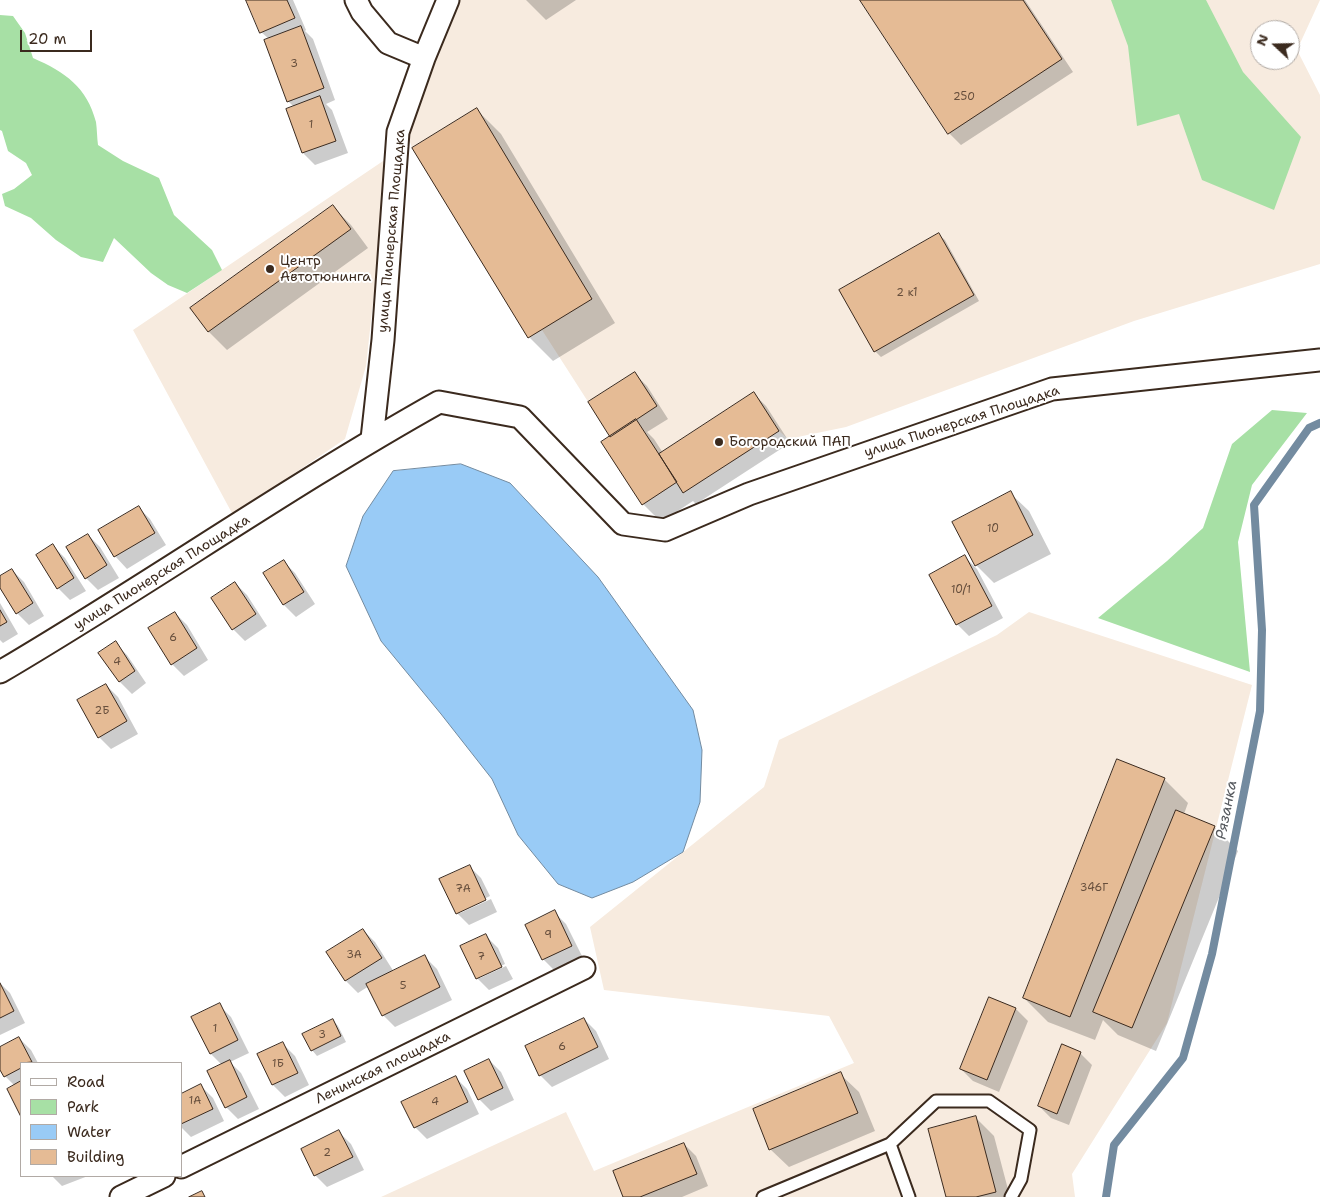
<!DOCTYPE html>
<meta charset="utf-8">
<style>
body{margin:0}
#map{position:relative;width:1320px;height:1197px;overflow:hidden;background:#fff;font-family:"Shantell Sans",sans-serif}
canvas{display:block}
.legend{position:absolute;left:20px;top:1062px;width:162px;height:115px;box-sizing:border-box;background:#fff;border:1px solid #b1aaa5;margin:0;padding:6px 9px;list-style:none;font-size:15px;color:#3b2a1e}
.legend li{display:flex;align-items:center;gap:10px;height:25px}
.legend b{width:25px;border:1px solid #b1aaa5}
.north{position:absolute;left:1250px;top:20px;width:50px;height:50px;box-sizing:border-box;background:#fff;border:1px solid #b1aaa5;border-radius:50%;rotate:291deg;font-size:14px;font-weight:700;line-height:20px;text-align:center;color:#3b2a1e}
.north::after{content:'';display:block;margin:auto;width:18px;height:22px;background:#3b2a1e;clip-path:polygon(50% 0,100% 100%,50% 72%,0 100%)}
.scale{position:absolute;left:20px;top:30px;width:72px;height:22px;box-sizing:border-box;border:2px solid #3b2a1e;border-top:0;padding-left:6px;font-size:15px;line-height:18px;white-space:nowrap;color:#3b2a1e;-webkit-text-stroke:4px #fff;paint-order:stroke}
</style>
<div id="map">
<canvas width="1320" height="1197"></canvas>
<ul class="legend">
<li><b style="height:6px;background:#fff"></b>Road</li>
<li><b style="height:14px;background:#a7e0a5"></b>Park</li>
<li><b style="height:14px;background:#99cbf6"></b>Water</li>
<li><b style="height:14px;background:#e5bb95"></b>Building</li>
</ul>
<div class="north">N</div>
<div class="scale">20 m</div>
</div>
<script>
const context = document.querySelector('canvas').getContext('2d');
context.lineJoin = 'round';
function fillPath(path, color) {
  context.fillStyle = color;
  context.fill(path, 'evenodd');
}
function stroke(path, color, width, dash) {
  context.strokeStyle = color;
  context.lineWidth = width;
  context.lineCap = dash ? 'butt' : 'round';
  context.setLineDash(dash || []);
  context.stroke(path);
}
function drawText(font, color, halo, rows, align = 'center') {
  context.font = font + ' "Shantell Sans",sans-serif';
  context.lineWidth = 4;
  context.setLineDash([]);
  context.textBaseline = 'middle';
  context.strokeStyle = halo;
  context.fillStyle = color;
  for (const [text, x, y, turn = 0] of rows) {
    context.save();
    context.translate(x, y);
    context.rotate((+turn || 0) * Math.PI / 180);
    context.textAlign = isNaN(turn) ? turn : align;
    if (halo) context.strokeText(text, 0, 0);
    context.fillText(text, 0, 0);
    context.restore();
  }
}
const built = new Path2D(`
 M458 0H1320L1297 50 1320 95V264L1134 321 846 427 788 439 779 431 677 482 642 505 601 442 610 436 542 330 528 338 412 148 406 130ZM1260 30H1290V60H1260Z
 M389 157 366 366 345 439 233 515 133 330Z
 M1029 612 1252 685 1167 1023 1072 1174 1075 1197H381L566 1112 594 1171 854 1063 829 1016 604 990 590 927 764 787 779 740 997 635Z`);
const green = new Path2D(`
 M1111 0H1206L1243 72 1301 137 1274 210 1202 180 1179 114 1137 126 1128 46Z
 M0 15 13 16 25 33 33 58C65 72 87 87 96 122 97 129 97 138 98 145L123 161 159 178 174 215 212 250 222 270 187 293 168 285 151 273 114 238 103 262 81 257 56 240 31 218 5 206 2 194 14 189 32 175 26 163 8 151 2 131 0 130Z
 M1272 410 1307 413 1252 485 1238 542 1250 672 1098 618 1167 561 1203 528 1232 444Z`);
const water = new Path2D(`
 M461 464 510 483 598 577 693 710 702 750 700 802 683 852 633 882 592 898 558 884 518 835 492 779 441 714 381 641 346 566 363 516 393 471Z`);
const shadow = new Path2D(`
 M248 0H293L306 30 305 31 313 39 335 100 326 104 332 110 348 153 315 165 303 153 287 110 294 107 288 101 269 39 261 32Z
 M526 0H576L546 20Z
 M862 0H1025L1073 72 961 145 949 133Z
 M477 110 501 134 615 323 553 361 529 337Z
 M333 207 351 225 368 248 227 350 209 332 192 309Z
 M939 235 945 240 979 301 881 357 875 351 841 291Z
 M635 374 647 386 668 419 647 432 654 439 663 453 754 394 766 406 790 443 696 504 693 501 661 522 643 504 612 437Z
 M1010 493 1029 511 1051 554 994 583 976 565Z
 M138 507 150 519 166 545 127 569 115 556 100 531Z
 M88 535 100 547 119 578 98 590 86 578Z
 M53 546 65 558 86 591 70 600 58 588Z
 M965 557 977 569 1003 618 969 636 957 624 931 575Z
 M283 561 295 573 315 604 296 617 284 605 265 574Z
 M12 570 24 582 44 616 29 625 17 613 0 585V577Z
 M235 583 247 595 267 626 245 641 233 629Z
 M0 603 18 634 3 643 0 640Z
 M175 613 187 625 208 660 184 676 172 664Z
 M115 643 127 655 146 683 132 694 120 682Z
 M106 685 118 697 138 734 111 749 99 737Z
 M1164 779 1188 803 1184 814 1214 827 1238 851 1156 1051 1118 1035 1103 1020 1095 1040 1048 1022 1024 998Z
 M469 866 481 878 490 896 460 911V913L491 899 497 912 469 925 457 913Z
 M554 912 566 924 583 958 555 971 543 959Z
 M363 930 375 942 394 972 425 957 437 969 452 1000 395 1027 383 1015 369 986 358 993 346 981 328 952Z
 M486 936 498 948 505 964 480 976V978L506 966 513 979 489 990 477 978Z
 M0 983 10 993 25 1023 0 1035Z
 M219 1005 231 1017 249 1053 230 1062 241 1073 259 1109 238 1119 226 1107 222 1065 211 1054Z
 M1016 1009 1028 1021 999 1092 973 1081 961 1069Z
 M584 1019 596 1031 609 1059 552 1087 540 1075Z
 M333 1020 338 1026 346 1042 317 1056 312 1050Z
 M19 1038 31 1050 38 1063H21V1114L8 1089 15 1086 5 1076 0 1067V1048Z
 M283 1044 295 1056 309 1085 285 1097 273 1085 259 1055Z
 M1080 1053 1092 1065 1069 1125 1051 1118 1039 1106Z
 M489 1060 501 1072 514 1100 491 1111 479 1099Z
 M840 1074 859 1092 875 1131 789 1167 770 1149Z
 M455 1077 467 1089 479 1114 427 1139 415 1127Z
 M201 1086 213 1098 224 1121 191 1137 181 1127V1095Z
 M976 1118 994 1136 1010 1197H947Z
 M339 1132 351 1144 364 1170 327 1187 315 1175Z
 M684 1144 696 1156 708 1186 682 1197H624Z
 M52 1176H88L62 1186Z`);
const stream = new Path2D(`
 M1106 1197 1114 1145 1183 1058 1212 954 1260 711 1262 630 1254 505 1309 428 1320 423`);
const building = new Path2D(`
 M246 0H287L295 18 260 33Z
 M860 0H1023L1062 59 948 134Z
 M301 26 324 88 287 102 264 40Z
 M320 96 336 141 302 153 286 109Z
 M477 108 592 299 528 338 412 148Z
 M333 205 351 229 208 332 190 308Z
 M939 233 974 295 874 352 839 290Z
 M635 372 657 406 610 437 588 402Z
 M754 392 779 431 683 493 659 454Z
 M636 419 677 482 642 505 601 442Z
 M1011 491 1033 535 975 566 952 522Z
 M139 506 155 533 114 557 98 530Z
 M88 534 107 565 85 579 66 547Z
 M53 544 74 578 57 589 36 555Z
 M965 555 992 606 956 625 929 575Z
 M284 560 304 592 283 605 263 573Z
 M12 569 33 603 16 614 0 588V576Z
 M235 582 256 614 232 630 211 598Z
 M0 610 7 622 0 626Z
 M175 612 197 648 171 665 148 628Z
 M116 641 135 671 119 682 98 653Z
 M106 684 127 721 98 738 77 700Z
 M1117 759 1165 778 1070 1017 1023 998Z
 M1176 810 1215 826 1132 1028 1093 1012Z
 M470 865 486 900 456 914 439 879Z
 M555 910 572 946 542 960 525 925Z
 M363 929 382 958 345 981 326 952Z
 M486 934 502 967 476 979 460 946Z
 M425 955 440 987 382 1016 366 984Z
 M0 983 14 1011 0 1018Z
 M989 997 1016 1008 987 1080 960 1069Z
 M220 1003 238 1040 210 1054 191 1017Z
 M584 1018 598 1047 539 1076 525 1046Z
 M333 1019 341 1036 311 1051 302 1034Z
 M19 1037 32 1062 21 1063V1068L4 1077 0 1070V1047Z
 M283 1042 298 1073 272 1085 257 1054Z
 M1062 1044 1081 1052 1057 1114 1038 1106Z
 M489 1059 503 1088 478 1100 464 1071Z
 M230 1060 247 1097 225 1108 207 1071Z
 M841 1072 858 1113 769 1150 753 1109Z
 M456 1076 468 1102 414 1128 401 1102Z
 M21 1081V1117L7 1089Z
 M201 1084 213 1109 181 1124V1094Z
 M976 1116 996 1192 976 1197H946L928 1129Z
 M339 1130 353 1157 314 1176 301 1149Z
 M684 1143 697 1174 640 1197H623L613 1171Z
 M202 1191 205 1197H189Z`);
const service = new Path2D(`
 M890 1144 909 1197
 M763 1197 890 1144 936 1101H989L1030 1130 1021 1179 1011 1197`);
const minor = new Path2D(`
 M356 0 362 12 388 43 424 58
 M372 439 383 340 398 132 424 58 448 0
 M0 672C148 585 289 486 439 402L520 417 623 524 665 530 749 494 1052 389 1320 360
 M181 1167 584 968
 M121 1197 164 1176`);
const markers = [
 [270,269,5,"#3b2a1e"],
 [719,442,5,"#3b2a1e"]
];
const numberNames = [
 ["3",294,64],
 ["250",964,97],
 ["1",311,125],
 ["2 к1",907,293],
 ["10",993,529],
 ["10/1",961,590],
 ["6",173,638],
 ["4",117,662],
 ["2Б",102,711],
 ["346Г",1094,888],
 ["7А",463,889],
 ["9",548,935],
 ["3А",354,955],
 ["7",481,957],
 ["5",403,986],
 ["1",215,1029],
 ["3",322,1035],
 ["6",562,1047],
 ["1Б",278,1064],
 ["1А",195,1101],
 ["4",435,1102],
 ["2",327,1153]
];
const streetNames = [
 ["улица Пионерская Площадка",392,231,-85],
 ["улица Пионерская Площадка",962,422,-18],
 ["улица Пионерская Площадка",162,573,-32],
 ["Ленинская площадка",383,1068,-26]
];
const poiNames = [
 ["Центр",280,261],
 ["Автотюнинга",280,277],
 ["Богородский ПАП",729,442]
];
const waterNames = [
 ["Рязанка",1227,810,-79]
];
fillPath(built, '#f7ebdf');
fillPath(green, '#a7e0a5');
fillPath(water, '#99cbf6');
stroke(water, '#738ba0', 1);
fillPath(shadow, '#0003');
stroke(stream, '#738ba0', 8);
fillPath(building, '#e5bb95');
stroke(building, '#3b2a1e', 1);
stroke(service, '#3b2a1e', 15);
stroke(minor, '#3b2a1e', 25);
stroke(service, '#fff', 11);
stroke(minor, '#fff', 21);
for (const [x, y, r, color] of markers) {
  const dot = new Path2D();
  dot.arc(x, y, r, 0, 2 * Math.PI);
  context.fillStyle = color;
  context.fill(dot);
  stroke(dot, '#fff', 2);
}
drawText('11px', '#664e3c', null, numberNames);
drawText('14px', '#3b2a1e', '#fff', streetNames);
drawText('14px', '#3b2a1e', '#fff', poiNames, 'left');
drawText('italic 15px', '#575a5f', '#fff', waterNames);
</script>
